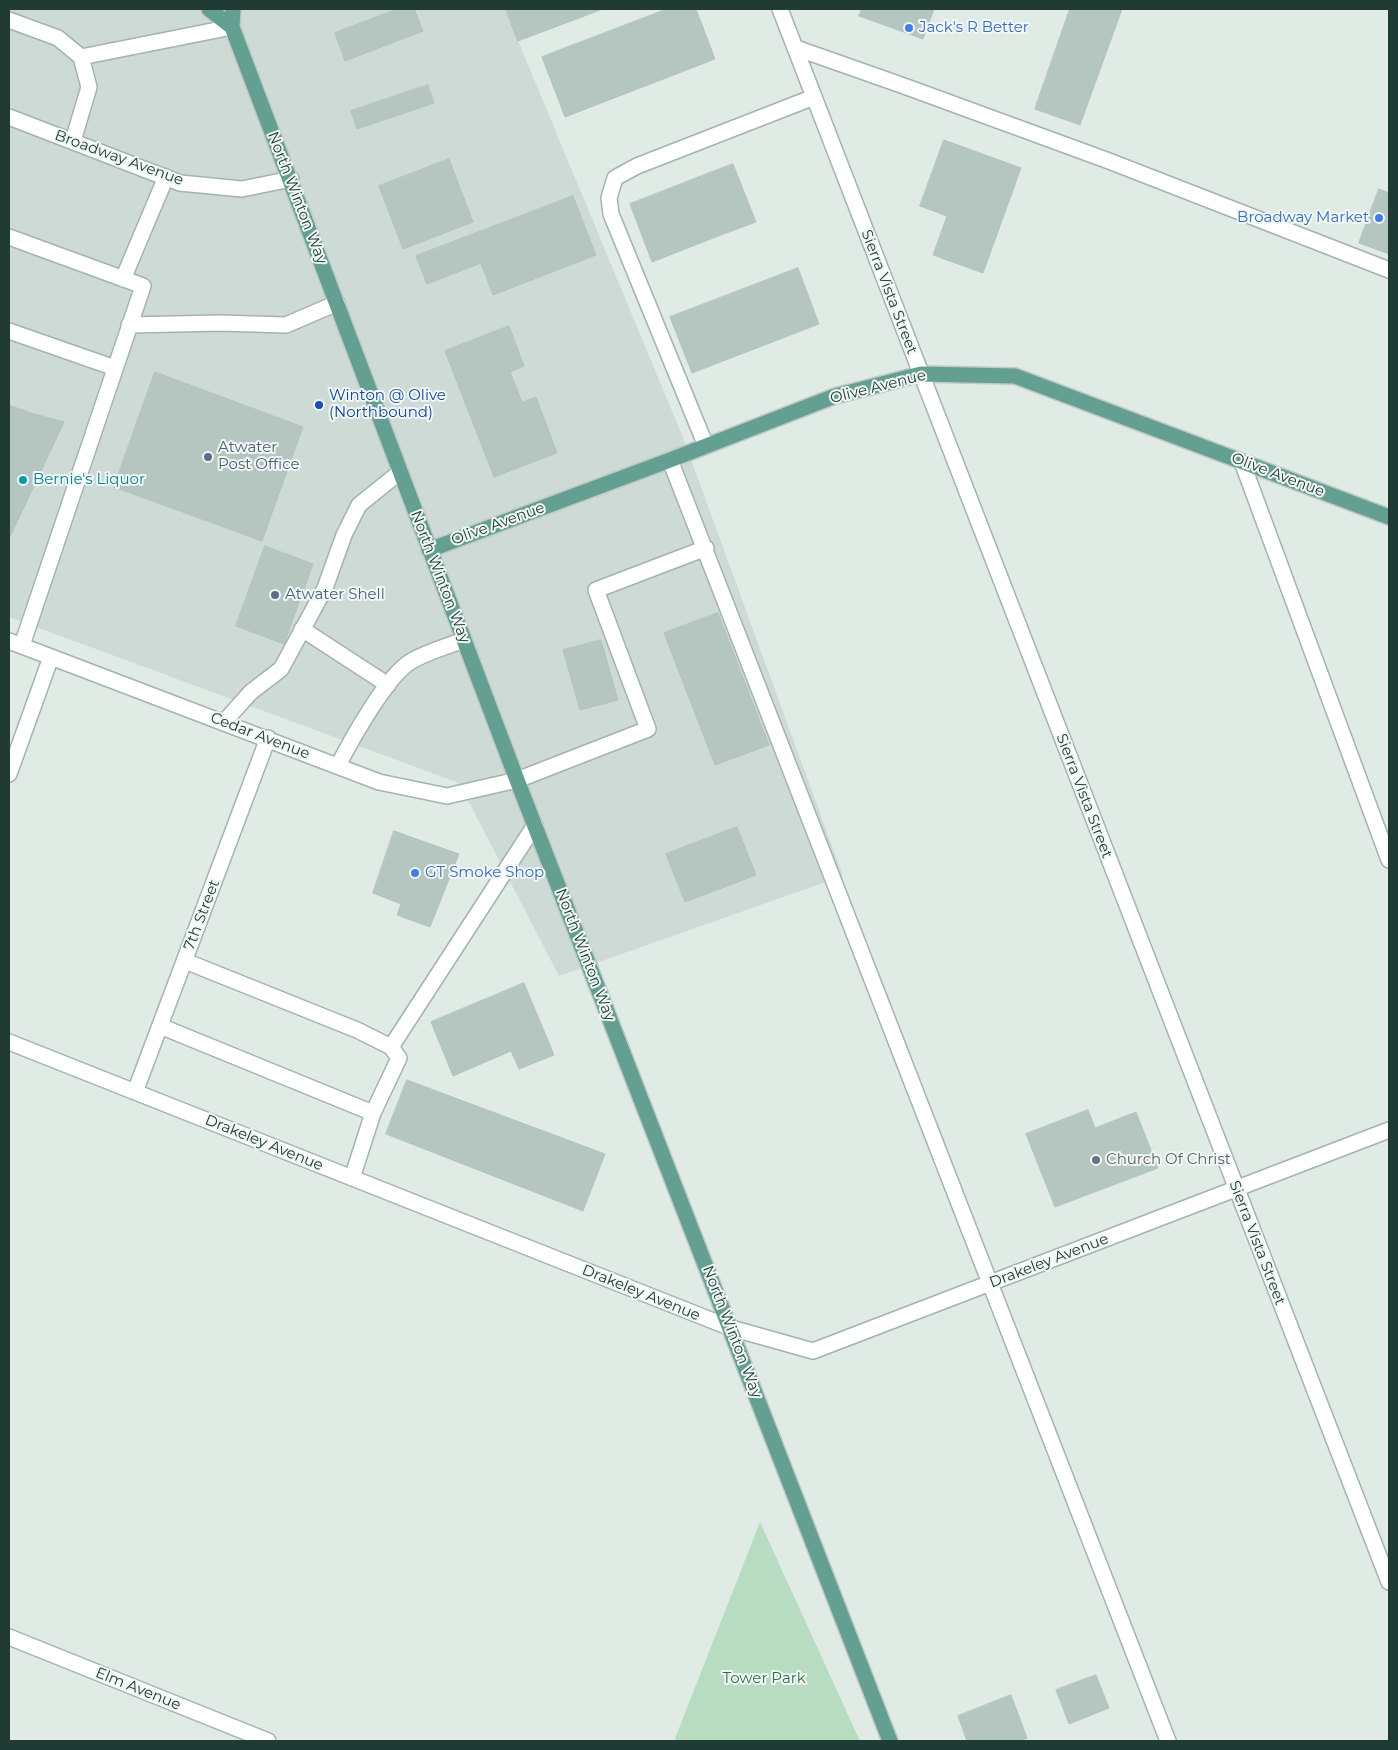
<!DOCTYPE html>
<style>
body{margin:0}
#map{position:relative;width:1398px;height:1750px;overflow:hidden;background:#e0ebe6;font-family:Montserrat,sans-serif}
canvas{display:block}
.frame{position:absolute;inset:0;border:10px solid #203b34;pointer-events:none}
</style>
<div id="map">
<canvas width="1398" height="1750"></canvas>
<div class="frame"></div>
</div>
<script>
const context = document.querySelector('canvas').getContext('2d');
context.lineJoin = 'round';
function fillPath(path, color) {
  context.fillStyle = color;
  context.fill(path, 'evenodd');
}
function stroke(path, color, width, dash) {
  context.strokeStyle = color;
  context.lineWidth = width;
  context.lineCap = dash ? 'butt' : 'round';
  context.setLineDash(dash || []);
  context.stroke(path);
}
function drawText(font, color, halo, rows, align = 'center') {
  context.font = font + ' Montserrat,sans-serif';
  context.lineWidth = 4;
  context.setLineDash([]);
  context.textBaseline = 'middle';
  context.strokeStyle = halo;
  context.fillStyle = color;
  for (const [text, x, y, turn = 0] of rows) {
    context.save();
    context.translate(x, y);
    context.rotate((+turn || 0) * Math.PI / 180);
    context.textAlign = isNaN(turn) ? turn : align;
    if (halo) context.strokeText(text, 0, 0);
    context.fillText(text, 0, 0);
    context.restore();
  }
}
const built = new Path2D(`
 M9 9H507L521 48 682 435 843 876 559 976 459 783 9 617Z`);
const green = new Path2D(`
 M760 1522 860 1741H674Z`);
const building = new Path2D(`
 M397 9H414L423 31 345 61 335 33Z
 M506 9H603L518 41Z
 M667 9H696L715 59 565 117 542 57Z
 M862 9H934L923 39 859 16Z
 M1070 9H1122L1080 125 1035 109Z
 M428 85 434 103 357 129 351 111Z
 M944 140 1021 168 983 273 933 255 947 216 920 206Z
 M449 159 473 222 403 249 379 186Z
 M733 164 756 222 721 235 699 177Z
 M699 177 721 235 652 262 630 204Z
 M1379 189 1389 193V254L1359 243Z
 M573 196 596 255 493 295 481 263 427 284 416 256Z
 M798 268 819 324 692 373 670 317Z
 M509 326 524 366 510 372 522 402 536 397 557 453 494 477 445 351Z
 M155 372 303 427 262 541 114 487Z
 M9 405 31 413 64 422 9 539Z
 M265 546 313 564 284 644 236 626Z
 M718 613 769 745 715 765 664 633Z
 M601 640 618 700 580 710 563 650Z
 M737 827 756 875 685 902 666 854Z
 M394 831 459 854 430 927 397 915 401 904 373 893Z
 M524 983 554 1055 519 1069 511 1051 453 1076 431 1022Z
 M407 1080 605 1154 583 1211 386 1134Z
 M1088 1110 1095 1128 1136 1112 1158 1168 1055 1207 1026 1134Z
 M1096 1675 1109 1708 1069 1724 1056 1690Z
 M1011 1695 1027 1738 1019 1741H967L958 1716Z`);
const minor = new Path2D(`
 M780 9 1389 1582
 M9 20 58 38 81 57 89 87 73 141
 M796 48 904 86 1109 161 1389 270
 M81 57 232 27
 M9 117 180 183 242 189 291 179
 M9 237 143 286 22 645
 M123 279 166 177
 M129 325 220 323 286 325 337 303
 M9 331 115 368
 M706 446 611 214 609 198 615 178 637 166 814 97
 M670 460 1168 1741
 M1242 462 1389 860
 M302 629 388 685
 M9 641 379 782 447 796 517 780 648 729 596 590 706 548
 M224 722 251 692 281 669 325 588 344 535 359 505 400 472
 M338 766C351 740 387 676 410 662 424 653 448 646 464 640
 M9 774 51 657
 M160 1026 373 1113 399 1058 391 1047 357 1030 185 961
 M9 1042 731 1328 813 1351 1389 1130
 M391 1047 535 825
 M135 1092 268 738
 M352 1178 373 1113
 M9 1637 268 1741`);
const major = new Path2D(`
 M209 9 232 27
 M233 9 232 27 517 780 890 1741
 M429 550 670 460 835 396 921 374 1015 376 1389 517`);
const markers = [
 [909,28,5,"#3f7fe0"],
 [1379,218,5,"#3f7fe0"],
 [319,405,5,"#1a4fb4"],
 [208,457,5,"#5c6f8a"],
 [23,480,5,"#0f9aa8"],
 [275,595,5,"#5c6f8a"],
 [415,873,5,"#3f7fe0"],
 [1096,1160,5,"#6b7280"]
];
const shopNames = [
 ["Jack's R Better",919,28],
 ["Broadway Market",1369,218,"right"],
 ["GT Smoke Shop",425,873]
];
const streetNames = [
 ["Broadway Avenue",119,158,20],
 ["North Winton Way",297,198,69],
 ["Sierra Vista Street",889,292,69],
 ["Olive Avenue",878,387,-14],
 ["Olive Avenue",1278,475,21],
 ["Olive Avenue",498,524,-20],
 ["North Winton Way",440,577,69],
 ["Cedar Avenue",260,736,21],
 ["Sierra Vista Street",1084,796,69],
 ["7th Street",202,915,-69],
 ["North Winton Way",585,955,69],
 ["Drakeley Avenue",264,1143,22],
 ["Sierra Vista Street",1257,1243,69],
 ["Drakeley Avenue",1049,1261,-21],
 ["Drakeley Avenue",641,1293,22],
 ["North Winton Way",732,1332,69],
 ["Elm Avenue",138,1689,22]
];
const transitNames = [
 ["Winton @ Olive",329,396],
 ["(Northbound)",329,413]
];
const serviceNames = [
 ["Atwater",218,448],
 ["Post Office",218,465],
 ["Atwater Shell",285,595]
];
const cultureNames = [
 ["Bernie's Liquor",33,480]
];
const worshipNames = [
 ["Church Of Christ",1106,1160]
];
const parkNames = [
 ["Tower Park",764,1679]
];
fillPath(built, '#cedad5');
fillPath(green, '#b8dcc2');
fillPath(building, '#b5c5bf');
stroke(building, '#b2c4bd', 1);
stroke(minor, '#a3b3ad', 18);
stroke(major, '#c1c8c6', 18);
stroke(minor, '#fff', 15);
stroke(major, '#64a092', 15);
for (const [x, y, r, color] of markers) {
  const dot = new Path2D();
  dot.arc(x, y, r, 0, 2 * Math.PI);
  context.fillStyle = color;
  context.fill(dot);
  stroke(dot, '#f0f7f4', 2);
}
drawText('15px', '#366cbe', '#f0f7f4', shopNames, 'left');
drawText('15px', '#203b34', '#f0f7f4', streetNames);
drawText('15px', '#164399', '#f0f7f4', transitNames, 'left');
drawText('15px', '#4e5e75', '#f0f7f4', serviceNames, 'left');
drawText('15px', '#0d838f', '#f0f7f4', cultureNames, 'left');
drawText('15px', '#5b616d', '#f0f7f4', worshipNames, 'left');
drawText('15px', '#2b7147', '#f0f7f4', parkNames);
</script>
